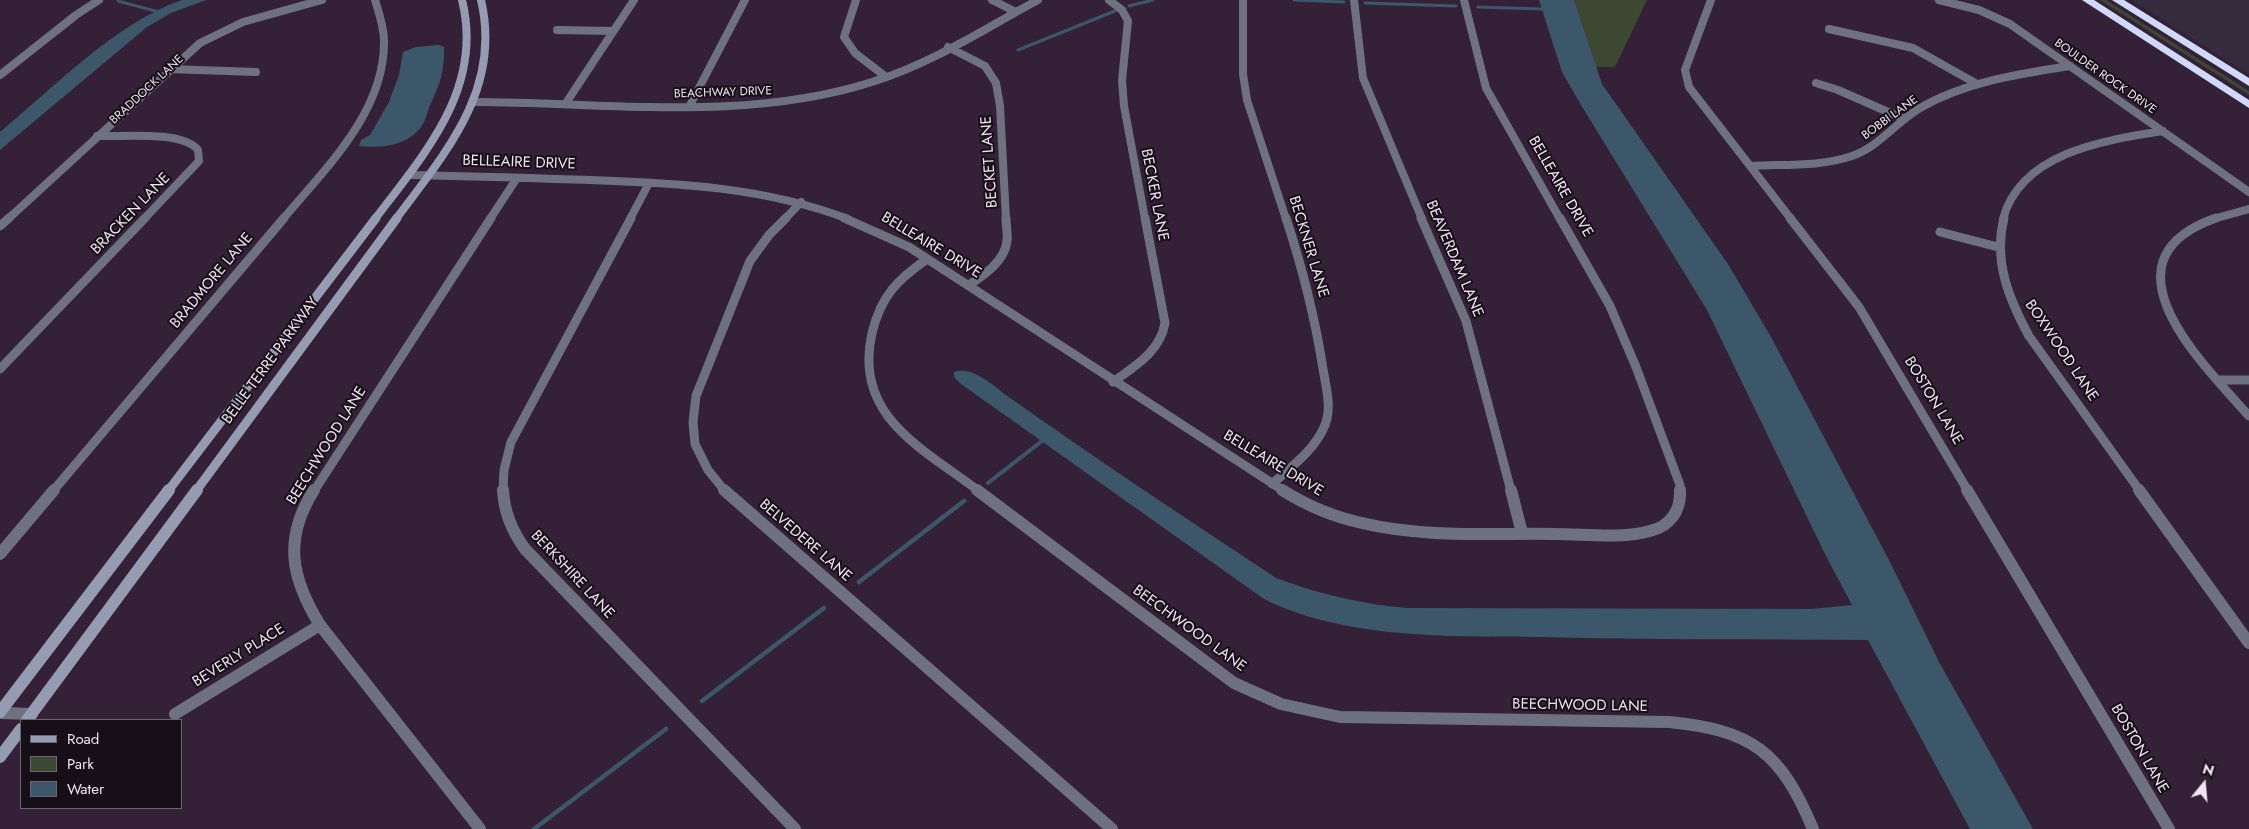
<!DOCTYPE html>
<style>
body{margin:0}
#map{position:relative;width:2249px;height:829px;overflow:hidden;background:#342137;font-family:Jost,sans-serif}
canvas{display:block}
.legend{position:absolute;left:20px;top:719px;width:162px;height:90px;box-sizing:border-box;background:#170f18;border:1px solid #6e646f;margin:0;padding:6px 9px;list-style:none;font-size:15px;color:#f0e3f2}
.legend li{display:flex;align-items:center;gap:10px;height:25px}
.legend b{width:25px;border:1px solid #6e646f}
.north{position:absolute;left:2179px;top:759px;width:50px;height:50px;-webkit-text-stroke:4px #170f18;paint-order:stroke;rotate:17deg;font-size:14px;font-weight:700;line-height:20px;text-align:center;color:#f0e3f2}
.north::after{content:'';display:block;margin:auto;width:18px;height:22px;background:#f0e3f2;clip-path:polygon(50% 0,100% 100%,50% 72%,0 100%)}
</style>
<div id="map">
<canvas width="2249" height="829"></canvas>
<ul class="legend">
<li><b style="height:6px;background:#959cb1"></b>Road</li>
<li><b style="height:14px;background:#3c4832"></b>Park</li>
<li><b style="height:14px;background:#3c576a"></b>Water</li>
</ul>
<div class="north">N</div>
</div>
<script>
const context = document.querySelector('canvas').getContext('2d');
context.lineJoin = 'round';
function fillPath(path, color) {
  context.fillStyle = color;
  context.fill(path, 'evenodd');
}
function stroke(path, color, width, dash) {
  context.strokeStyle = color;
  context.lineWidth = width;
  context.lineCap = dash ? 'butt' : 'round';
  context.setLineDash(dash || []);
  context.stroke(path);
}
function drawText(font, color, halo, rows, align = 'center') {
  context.font = font + ' Jost,sans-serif';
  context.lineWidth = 4;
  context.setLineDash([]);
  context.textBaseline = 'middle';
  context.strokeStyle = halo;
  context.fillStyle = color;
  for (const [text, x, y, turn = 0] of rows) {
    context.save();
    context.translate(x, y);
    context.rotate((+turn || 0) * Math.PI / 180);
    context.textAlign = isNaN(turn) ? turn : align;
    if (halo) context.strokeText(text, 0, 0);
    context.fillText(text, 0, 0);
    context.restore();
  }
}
const commercial = new Path2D(`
 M2132 0H2249V74Z`);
const green = new Path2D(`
 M1574 0H1647L1615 67H1596Z
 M2100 0H2106L2249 91V95Z`);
const water = new Path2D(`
 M182 0H206L171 13 147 27 0 150V132C53 88 117 22 182 0Z
 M1539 0H1574L1602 84 1728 264 1771 337 1890 562 1939 662 2033 829H1970L1868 640C1760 639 1651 640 1543 637 1453 636 1346 640 1264 599L961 384 954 377V372C973 365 996 388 1010 398 1098 460 1187 519 1276 578 1319 594 1362 604 1407 608L1811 609 1852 605 1826 556 1707 310 1581 105 1562 72Z
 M439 45 444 47C445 68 440 85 431 103 428 109 427 116 424 122 412 145 383 149 359 146L361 140 370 135 389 102 399 75 403 52 416 47Z`);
const streamFar2 = new Path2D(`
 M1294 0 1344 2
 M118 1 159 12
 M1365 3 1456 6
 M1129 6 1153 0
 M1478 7 1542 9
 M1018 50 1115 11`);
const streamFar1 = new Path2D(`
 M988 483 1042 441`);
const stream = new Path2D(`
 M859 582 964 501
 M702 701 824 608
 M534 829 666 729`);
const minorFar2 = new Path2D(`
 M856 0 844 37 855 53 886 77
 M992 0 1016 12
 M1109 0 1122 10 1128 21 1122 80 1124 106 1145 219
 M1243 0V74L1247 100 1286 219
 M1354 0 1363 78 1422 219
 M1464 0 1486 88 1560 219
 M1711 0 1685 70 1689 87 1791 219
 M1939 0 1979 10 2010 24 2249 192
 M1829 29 1913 48 1977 84
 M557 30 613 31
 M948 47 985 66 996 83 1000 106 1006 219
 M169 69 256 72
 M0 75 76 15 99 0
 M1816 83 1838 90 1904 119
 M473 102C606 102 743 123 872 82 931 64 984 29 1038 0
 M566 103 634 0
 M689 107 745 0
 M97 136C121 137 182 130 198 150L199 161 144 219
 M1750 166C1783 164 1820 167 1852 156 1879 147 1896 122 1920 108 1965 82 2019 74 2070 66
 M410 175C470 176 529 178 589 180 676 183 765 187 848 219
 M8 219 200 43 243 22 322 0
 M283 219C325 169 385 112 384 41 384 27 379 13 375 0
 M490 219 517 178
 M630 219 649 183
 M785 219 801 202
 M2003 219C2021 152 2106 140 2163 131
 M2213 219 2249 209`);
const minorFar1 = new Path2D(`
 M844 218 909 247 1284 491
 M1421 218 1466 321 1511 491
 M1560 218 1610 306 1636 367 1680 485V491
 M1790 218 1859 307 1968 491
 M2004 218C1993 261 2009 299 2029 336L2140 491
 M2216 218C2096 260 2201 362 2249 416
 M0 226 9 218
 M1940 232 1998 247
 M927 259C897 280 881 296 872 333 853 416 922 448 979 491
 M969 285C984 275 1005 261 1007 241 1008 234 1006 225 1006 218
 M0 369 145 218
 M2218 380H2249
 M1113 382C1135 366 1160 352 1165 323L1145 218
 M1272 484C1291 467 1315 450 1325 425 1332 408 1326 387 1323 369 1315 317 1302 267 1286 218
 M53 491 284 218
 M314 491 491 218
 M503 491 504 470 511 442 631 218
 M725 491 708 470 695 444 693 422 696 396 750 261 769 235 786 218`);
const minor = new Path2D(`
 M314 490C283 539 291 578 320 625L480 829
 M503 490C504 512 512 531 525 549L795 829
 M724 490 1112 829
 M977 490 1234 683 1281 704 1340 717 1669 722C1752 730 1781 752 1813 829
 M1282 490C1306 505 1334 517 1362 523 1424 538 1492 533 1555 534 1585 534 1621 539 1650 531 1671 526 1681 510 1680 490
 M1511 490 1522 533
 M1967 490 2169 829
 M2139 490 2249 643
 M0 554 54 490
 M0 713 32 714
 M175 714 320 625`);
const secondaryFar2 = new Path2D(`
 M375 219C425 153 484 88 462 0
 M396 219C446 152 502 89 481 0`);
const secondaryFar1 = new Path2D(`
 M168 491 376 218
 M196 491 397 218`);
const secondary = new Path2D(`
 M0 712 169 490
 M27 720 197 490
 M0 757 21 729`);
const motorway = new Path2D(`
 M2082 0H2094L2249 100V108Z
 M2112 0H2124L2249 78V86Z`);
const farStreetnames = [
 ["BOULDER ROCK DRIVE",2105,77,35],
 ["BRADDOCK LANE",147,90,-43],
 ["BEACHWAY DRIVE",723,93,-2],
 ["BOBBI LANE",1890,118,-36]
];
const streetNames = [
 ["BECKET LANE",990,162,-94],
 ["BELLEAIRE DRIVE",519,163,2],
 ["BELLEAIRE DRIVE",1560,187,60],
 ["BECKER LANE",1154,195,79],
 ["BRACKEN LANE",131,214,-46],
 ["BELLEAIRE DRIVE",931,246,31],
 ["BECKNER LANE",1308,247,73],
 ["BEAVERDAM LANE",1454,259,67],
 ["BRADMORE LANE",212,281,-50],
 ["BOXWOOD LANE",2061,351,56],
 ["BELLE TERRE PARKWAY",271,361,-54],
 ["BOSTON LANE",1933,401,59],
 ["BEECHWOOD LANE",327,446,-58],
 ["BELLEAIRE DRIVE",1273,464,31],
 ["BELVEDERE LANE",805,541,41],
 ["BERKSHIRE LANE",572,575,47],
 ["BEECHWOOD LANE",1189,629,36],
 ["BEVERLY PLACE",239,656,-32],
 ["BEECHWOOD LANE",1580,706,1],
 ["BOSTON LANE",2139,749,60]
];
fillPath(commercial, '#352d3d');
fillPath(green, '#3c4832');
fillPath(water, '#3c576a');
stroke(streamFar2, '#3c576a', 3);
stroke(streamFar1, '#3c576a', 4);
stroke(stream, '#3c576a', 4.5);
stroke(minorFar2, '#6e7280', 8);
stroke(minorFar1, '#6e7280', 9);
stroke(minor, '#6e7280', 12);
stroke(secondaryFar2, '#959cb1', 8);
stroke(secondaryFar1, '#959cb1', 9);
stroke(secondary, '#959cb1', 12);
fillPath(motorway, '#cfd9fa');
drawText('12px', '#f0e3f2', '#170f18', farStreetnames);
drawText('15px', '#f0e3f2', '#170f18', streetNames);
</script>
